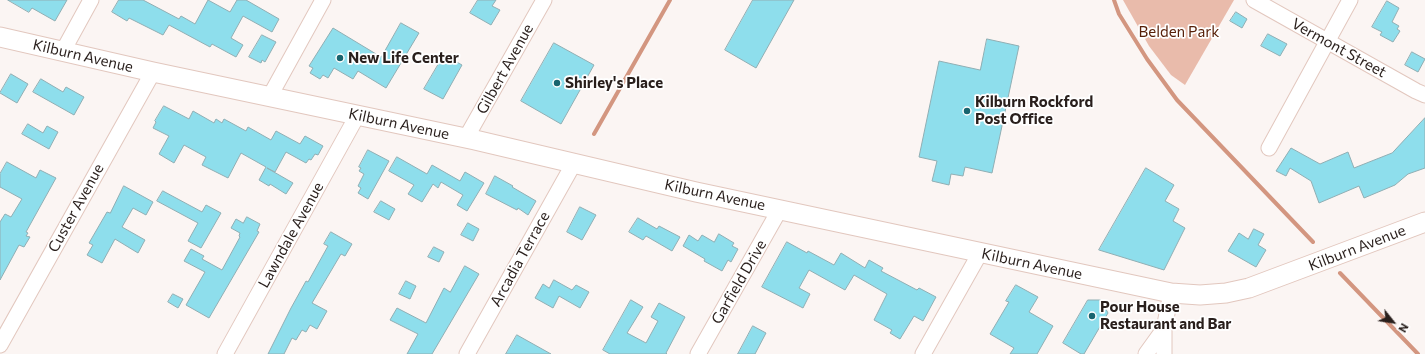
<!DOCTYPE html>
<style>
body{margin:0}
#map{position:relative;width:1425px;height:354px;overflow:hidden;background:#fbf5f3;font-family:Commissioner,sans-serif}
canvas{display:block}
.north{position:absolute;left:1373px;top:302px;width:40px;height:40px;-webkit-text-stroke:3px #fff;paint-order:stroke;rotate:120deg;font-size:11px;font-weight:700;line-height:16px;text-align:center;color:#291f1c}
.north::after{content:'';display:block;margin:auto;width:14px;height:18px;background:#291f1c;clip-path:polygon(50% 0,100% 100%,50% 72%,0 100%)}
</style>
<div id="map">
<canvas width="1425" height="354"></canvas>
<div class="north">N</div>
</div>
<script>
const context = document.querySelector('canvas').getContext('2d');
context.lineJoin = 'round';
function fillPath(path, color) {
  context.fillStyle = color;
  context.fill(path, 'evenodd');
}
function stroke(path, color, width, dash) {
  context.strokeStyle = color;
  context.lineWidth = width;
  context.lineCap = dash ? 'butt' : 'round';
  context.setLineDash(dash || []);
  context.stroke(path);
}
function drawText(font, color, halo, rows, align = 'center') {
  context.font = font + ' Commissioner,sans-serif';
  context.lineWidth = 3.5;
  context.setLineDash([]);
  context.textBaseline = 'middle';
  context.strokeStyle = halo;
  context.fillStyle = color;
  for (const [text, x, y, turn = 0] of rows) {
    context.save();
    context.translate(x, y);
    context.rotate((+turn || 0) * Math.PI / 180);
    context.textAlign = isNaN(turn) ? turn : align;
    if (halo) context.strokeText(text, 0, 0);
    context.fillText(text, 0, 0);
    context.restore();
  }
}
const green = new Path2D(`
 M1123 0H1234L1185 85 1171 75 1149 46Z`);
const stream = new Path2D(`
 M1114 0 1119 14 1147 59 1177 100 1313 242
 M594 134 670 0
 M1340 273 1418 354`);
const building = new Path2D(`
 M8 0H67L55 21 32 8 29 12Z
 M119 0H143L179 19 181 16 195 24 208 0 230 12 237 0H246L279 19 272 32 243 16 231 38 243 45 236 57 212 44 210 47 169 25 163 35 129 18 127 21 112 12Z
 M478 0H496L492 6 500 10 491 25 470 13Z
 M753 0H794L756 68 725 50Z
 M1387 1 1399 8 1392 22 1399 26 1397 29 1400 31 1393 42 1380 35 1382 32 1372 27Z
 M1236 12 1247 19 1242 28 1230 21Z
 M401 23 419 33 386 88 358 71 353 79 334 68 328 78 323 75 320 79 310 73 313 68 309 66 333 28 381 57Z
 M1268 34 1287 44 1280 56 1261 46Z
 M262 35 276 42 265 62 262 60 261 63 249 57Z
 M987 39 1019 46 992 173 965 167 963 176 951 174 949 185 932 181 937 161 919 157 939 61 980 70Z
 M554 43 594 65 561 124 521 101Z
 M1412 52 1425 59 1418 72 1405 65Z
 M444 55 462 65 443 99 424 89Z
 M11 74 28 84 17 103 0 93Z
 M41 79 63 92 66 87 84 97 74 115 33 92Z
 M164 106 189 119 193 111 214 123 216 119 222 123 224 119 246 131 248 127 271 140 276 131 300 144 305 136 323 146 318 155 315 154 311 160 309 159 306 163 286 152 275 172 267 168 293 183 286 194 270 184 269 186 259 180 266 167 241 153 228 178 202 165 206 157 184 145 174 163 159 154 169 136 153 128 156 122 155 121Z
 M1425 118V168L1408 174 1395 185 1364 198 1359 186 1319 203 1311 181 1290 168 1286 176 1276 171 1291 148 1320 164 1348 152 1354 168 1392 153Z
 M28 124 43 133 47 126 58 132 49 149 22 134Z
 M368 150 389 161 368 199 358 193 361 188 358 186 364 174 359 171 361 168 359 167Z
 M397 157 427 174 432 165 460 181 465 172 484 183 467 211 457 205 463 195 441 182 438 188 433 184 422 202 408 194 414 185 389 171Z
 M7 162 36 178 40 170 56 178 26 232 28 233 26 236 30 237 24 247 19 245 0 280V222L5 214 11 217 22 199 0 187V174Z
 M1146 168 1174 185 1165 201 1179 209 1173 221 1185 228 1164 270 1099 250Z
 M495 176 513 186 512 187 536 201 528 215 518 208 517 210 486 194Z
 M124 186 153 202 146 215 133 208 122 227 145 240 138 253 115 239 102 263 87 255 93 245 89 243 107 212 110 213Z
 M163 191 202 212 206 205 221 213 201 248 188 241 198 223 157 201Z
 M381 201 395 209 389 220 374 212Z
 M580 207 596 215 582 240 567 232Z
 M247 217 260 224 257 231 259 232 209 318 186 305 205 272 184 261 191 249 204 256 202 259 222 270 240 237 239 236 240 233 231 228 236 219 243 223Z
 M638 218 657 229 659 226 680 237 672 251 646 236 643 240 629 232Z
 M468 223 479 229 473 241 461 235Z
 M1254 229 1264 234 1258 245 1266 250 1256 267 1228 251 1239 233 1248 239Z
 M331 232 352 244 345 256 341 254 312 303 327 311 317 329 310 325 306 332 302 330 296 340 292 338 284 354H268L291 308 306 281 308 282 328 246 324 244Z
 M719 234 734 243 732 246 738 249 731 262 728 260 722 271 704 261 705 259 683 246 689 235 698 241 702 235 714 242Z
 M787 242 807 253 808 251 834 265 841 253 865 268 869 260 883 268 881 271 917 290 919 288 936 297 923 321 914 316 900 339 890 333 892 330 874 320 887 294 854 275 845 290 809 270 799 288 810 294 803 308 762 287Z
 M434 247 444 252 439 262 428 257Z
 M465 266 479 274 432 354H407L418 334 390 320 397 308 426 323 444 288 450 292Z
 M554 280 572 290 576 285 589 292 580 308 559 296 553 308 535 298 543 284 549 288Z
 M406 281 416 286 410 299 399 294Z
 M1016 285 1038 297 1029 312 1053 326 1037 354H1010L1014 348 990 334 1009 302 1006 301Z
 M173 294 183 299 178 308 168 302Z
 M631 300 643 307 627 333 646 343 658 321 651 317 659 303 685 317 666 353 667 354H610L603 350Z
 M1088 300H1101L1108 313 1084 354H1081L1063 343Z
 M753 326 766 333 755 354H738Z
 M517 335 551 354H506Z`);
const minor = new Path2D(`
 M1254 0 1416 91 1425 95
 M63 51 91 0
 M270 96 323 0
 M466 138 544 0
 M1269 148 1350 0
 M0 345 153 72
 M225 354 357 116
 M467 354 574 163
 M698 354 780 209
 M923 354 980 253
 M1146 354 1164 329
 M1164 354V329L1171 293`);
const major = new Path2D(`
 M0 37 153 72 475 140 696 192 1171 293 1200 295 1226 293 1249 288 1425 222`);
const markers = [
 [340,58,4,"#18646f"],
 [557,83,4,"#18646f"],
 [967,111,4,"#18646f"],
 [1092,316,4,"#18646f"]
];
const parkNames = [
 ["Belden Park",1179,32]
];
const streetNames = [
 ["Vermont Street",1339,48,29],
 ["Kilburn Avenue",83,56,13],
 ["Gilbert Avenue",505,69,-61],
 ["Kilburn Avenue",399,124,12],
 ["Kilburn Avenue",715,195,12],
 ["Custer Avenue",76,208,-61],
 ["Lawndale Avenue",291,235,-61],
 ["Kilburn Avenue",1357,248,-21],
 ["Arcadia Terrace",520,259,-61],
 ["Kilburn Avenue",1032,264,12],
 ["Garfield Drive",739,282,-60]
];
const poiNames = [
 ["New Life Center",348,58],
 ["Shirley's Place",565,83],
 ["Kilburn Rockford",975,102],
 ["Post Office",975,119],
 ["Pour House",1100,307],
 ["Restaurant and Bar",1100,324]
];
fillPath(green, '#e9bbab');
stroke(stream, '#d39680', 4);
fillPath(building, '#8edeec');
stroke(building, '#90aeb3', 1);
stroke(minor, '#e2c7be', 17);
stroke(major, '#e2c7be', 21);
stroke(minor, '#fff', 15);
stroke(major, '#fff', 19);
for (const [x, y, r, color] of markers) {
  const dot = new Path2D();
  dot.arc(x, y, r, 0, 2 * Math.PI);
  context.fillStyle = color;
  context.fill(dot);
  stroke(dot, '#fff', 1.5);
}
drawText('15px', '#572009', '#fff', parkNames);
drawText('15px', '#291f1c', '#fff', streetNames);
drawText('bold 15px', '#291f1c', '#fff', poiNames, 'left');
</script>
